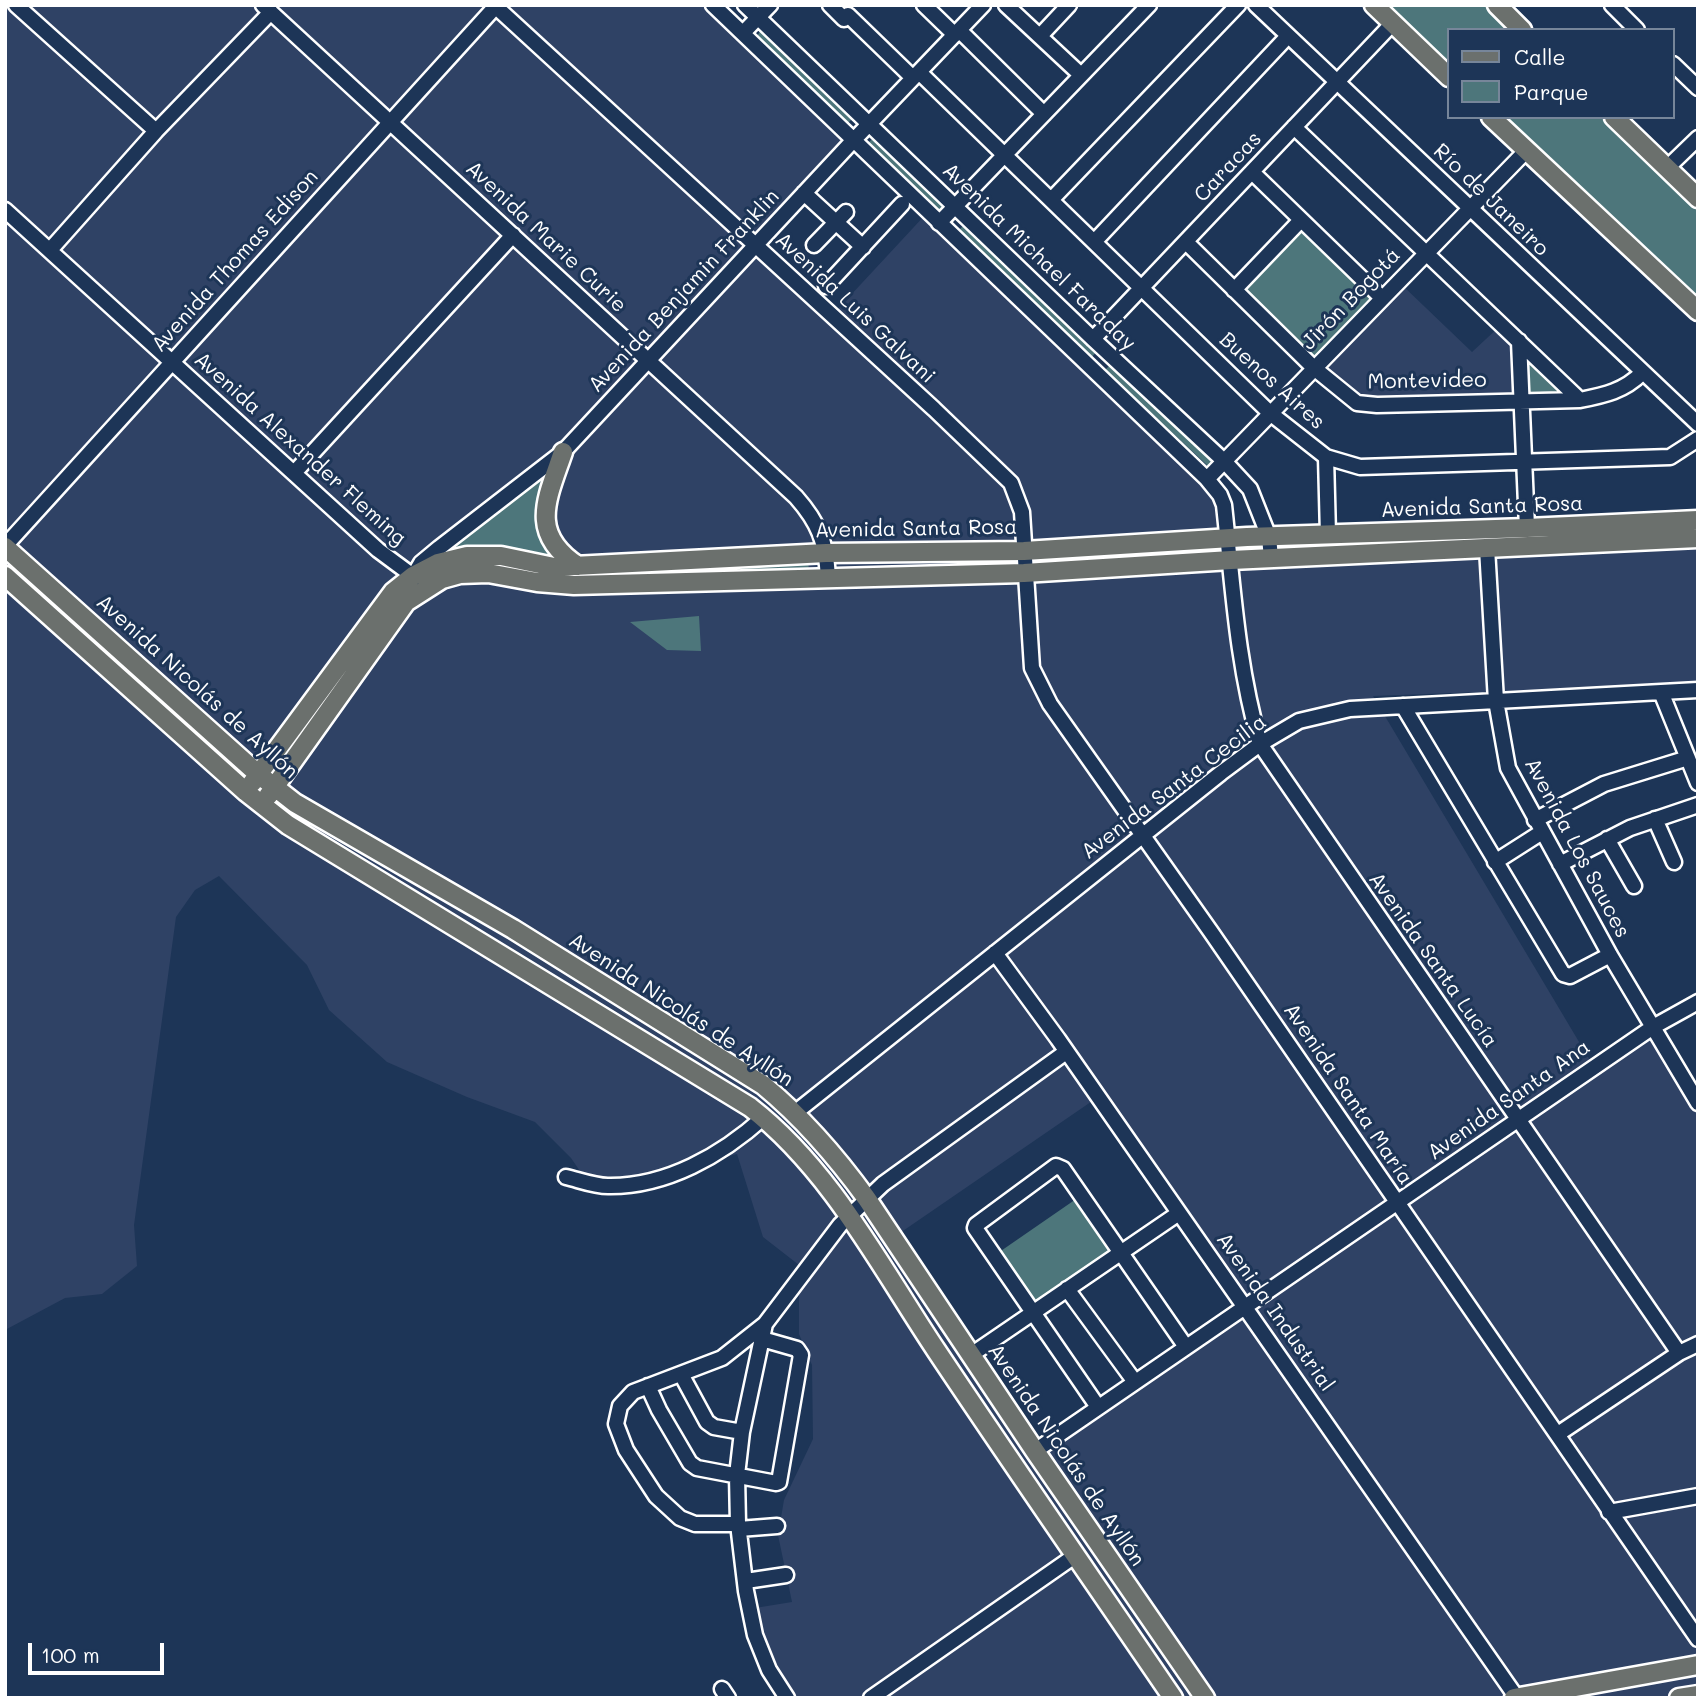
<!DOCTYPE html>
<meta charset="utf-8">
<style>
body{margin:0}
#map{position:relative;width:1703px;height:1703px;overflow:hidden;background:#1d3557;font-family:Mali,sans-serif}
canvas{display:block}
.frame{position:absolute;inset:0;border:7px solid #fff;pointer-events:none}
.legend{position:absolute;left:1447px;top:28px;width:228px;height:91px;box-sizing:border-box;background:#1d3557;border:2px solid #77869a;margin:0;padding:9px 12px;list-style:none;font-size:21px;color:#fff}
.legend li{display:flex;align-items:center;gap:14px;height:35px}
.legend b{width:35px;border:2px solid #77869a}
.scale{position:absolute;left:28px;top:1643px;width:136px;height:32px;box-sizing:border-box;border:4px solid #fff;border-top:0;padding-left:9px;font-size:21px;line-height:24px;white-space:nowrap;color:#fff;-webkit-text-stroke:5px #1d3557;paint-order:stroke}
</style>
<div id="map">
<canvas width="1703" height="1703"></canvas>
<div class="frame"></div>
<ul class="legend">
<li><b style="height:9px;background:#6b706d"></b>Calle</li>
<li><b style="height:19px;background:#4d767b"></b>Parque</li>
</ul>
<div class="scale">100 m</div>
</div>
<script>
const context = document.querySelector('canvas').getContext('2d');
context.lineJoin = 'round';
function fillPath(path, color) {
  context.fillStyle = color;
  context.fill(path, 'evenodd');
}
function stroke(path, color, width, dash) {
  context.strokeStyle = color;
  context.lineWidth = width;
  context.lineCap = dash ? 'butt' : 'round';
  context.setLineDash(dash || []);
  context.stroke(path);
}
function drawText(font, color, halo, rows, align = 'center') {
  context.font = font + ' Mali,sans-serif';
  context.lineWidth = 6;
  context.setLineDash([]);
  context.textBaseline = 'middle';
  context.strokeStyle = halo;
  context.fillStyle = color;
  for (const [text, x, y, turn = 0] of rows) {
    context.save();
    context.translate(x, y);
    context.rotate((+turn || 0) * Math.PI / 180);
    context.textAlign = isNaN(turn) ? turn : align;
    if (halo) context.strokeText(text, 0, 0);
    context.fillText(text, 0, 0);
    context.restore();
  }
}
const built = new Path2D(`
 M5 5H707L845 136 755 233 836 311 926 214 1214 495 1236 564 1698 542V684L1373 696 1591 1062 1650 1034 1698 1112V1698H790L758 1634 755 1608 792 1602 778 1535 784 1500 813 1439 812 1365 799 1334V1265L763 1237 737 1154 655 1175 607 1182 584 1177 571 1158 535 1122 467 1097 387 1062 329 1010 307 965 219 876 195 890 176 917 134 1225 137 1266 102 1294 65 1298 5 1330ZM1101 1095 1252 1308 1046 1451 897 1235Z
 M1402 285 1472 352 1500 326 1514 340 1516 395 1377 400 1360 397 1323 367Z`);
const green = new Path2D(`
 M1380 5H1484L1509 30H1449V71Z
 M762 28 854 117 846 125 756 38Z
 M1497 117H1600L1698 211V309Z
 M874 137 945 207 939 214 867 144Z
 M966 223 1098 350 1091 358 959 230Z
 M1300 229 1372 300 1313 361 1241 291Z
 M1523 347 1575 395 1525 396Z
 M1112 363 1215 459 1208 466 1105 370Z
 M553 472 541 520 574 565 500 553 428 565 444 549Z
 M1488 536V542L1277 552V546Z
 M1223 543 1224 554 1109 560V549Z
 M808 561 809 570 561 582 461 569 464 562Z
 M699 616 701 651 667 650 630 622Z
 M1079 1197 1117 1253 1033 1311 995 1255Z`);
const minor = new Path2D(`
 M16 5 156 131
 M263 5 796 497C819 523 826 542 828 577
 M494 5 934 409 1011 483 1022 512 1032 668 1050 704 1211 932 1698 1639
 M713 5 1207 479 1220 495 1224 505C1233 587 1237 664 1260 744L1679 1353
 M745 5 1093 339 1224 461 1250 489 1269 537 1271 558
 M830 5 844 19 848 15 913 78
 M924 5 955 35
 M1006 5 1081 75
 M1256 5 1698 424
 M1612 5 1637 30
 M959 30 1044 114
 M743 33 770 5
 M1040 36 1069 5
 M1673 64 1698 88
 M919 72 1270 413 1326 457 1360 467 1670 457 1698 439
 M1294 127 1580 400
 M1667 168 1698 138
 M1252 172 1382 298
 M804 193 863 247
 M1052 199 1238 5
 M5 210 378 550 413 576 417 582
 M939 223 1149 5
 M1095 241 1288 36
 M1186 242 1314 368 1357 403 1377 405 1580 400C1605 395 1624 391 1642 373
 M814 245 846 212
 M50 250 156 131 271 12
 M826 286 902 204
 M1234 290 1301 220
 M1093 339 1393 23
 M1519 341 1527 528
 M1326 457 1328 535
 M294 473 513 235
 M1207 479 1526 151
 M5 546 497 5
 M1487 548 1496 701 1508 768 1610 955 1698 1103
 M414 575 421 563 439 548 563 452 849 145 983 5
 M1661 692 1698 783
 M1403 706 1563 974 1570 976 1610 955
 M1655 819 1674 862
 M1535 820 1604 784 1688 758
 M1607 839 1634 886
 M1495 862 1542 832
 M1560 864 1630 828 1698 805
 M995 953 1058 1039 1517 1698
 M796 1112 1221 773 1260 744 1299 721 1350 709 1698 690
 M566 1177C579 1180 594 1186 608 1186 666 1187 722 1155 764 1117
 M1067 1289 1135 1382
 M971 1355 1179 1213
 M681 1374 707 1422 714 1427 742 1432
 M648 1386 659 1410 690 1463 697 1468 776 1483 779 1482 801 1355 797 1349 762 1339
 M1098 1407 975 1228 976 1225 1056 1166 1063 1169 1186 1347
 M1558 1434 1679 1353 1698 1344
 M1035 1451 1653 1027 1698 1002
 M1609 1512 1698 1496
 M738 1524H695L680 1518 656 1496 626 1450 616 1424 620 1406 633 1392 722 1358 765 1324
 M739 1529 777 1526
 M746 1581 786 1575
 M722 1689 728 1698
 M787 1698 769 1670 755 1635 746 1591 738 1524 737 1475 742 1432 765 1324 840 1225 883 1184 1066 1052
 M871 1698 1076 1555`);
const major = new Path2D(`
 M1374 5 1449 77
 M1497 5 1522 30
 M1491 117 1698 311
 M1614 117 1698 198
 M563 452C547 499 528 533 578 566
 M5 547 258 774 295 803 513 929 763 1085C804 1119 836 1156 867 1199L1035 1451 1205 1698
 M5 576 246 792 288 825 750 1107C831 1170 880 1266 936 1350 1014 1467 1094 1582 1173 1698
 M252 783 393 592 413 576 438 563 467 556H501L554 567 826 553 1024 551 1247 537 1527 528 1698 520
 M268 796 406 602 442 579 460 574 488 573 537 582 574 585 1024 573 1231 560 1698 538
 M1514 1698 1698 1665
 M1679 1698 1698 1695`);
const streetNames = [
 ["Caracas",1228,167,-47],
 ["Río de Janeiro",1491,200,44],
 ["Avenida Marie Curie",546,237,43],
 ["Avenida Michael Faraday",1039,257,44],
 ["Avenida Thomas Edison",235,261,-48],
 ["Avenida Benjamin Franklin",684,291,-47],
 ["Jirón Bogotá",1351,299,-46],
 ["Avenida Luis Galvani",855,308,43],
 ["Buenos Aires",1272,381,42],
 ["Montevideo",1427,381,-1],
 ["Avenida Alexander Fleming",300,449,42],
 ["Avenida Santa Rosa",1482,507,-2],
 ["Avenida Santa Rosa",916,529,-1],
 ["Avenida Nicolás de Ayllón",197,687,42],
 ["Avenida Santa Cecilia",1174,787,-37],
 ["Avenida Los Sauces",1577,848,62],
 ["Avenida Santa Lucía",1433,960,55],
 ["Avenida Nicolás de Ayllón",681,1010,33],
 ["Avenida Santa María",1348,1094,56],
 ["Avenida Santa Ana",1509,1100,-35],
 ["Avenida Industrial",1275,1312,55],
 ["Avenida Nicolás de Ayllón",1066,1455,56]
];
fillPath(built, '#2f4265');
fillPath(green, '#4d767b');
stroke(minor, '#fff', 19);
stroke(major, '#fff', 23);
stroke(minor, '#1d3557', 14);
stroke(major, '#6b706d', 18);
drawText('21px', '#fff', '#1d3557', streetNames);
</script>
